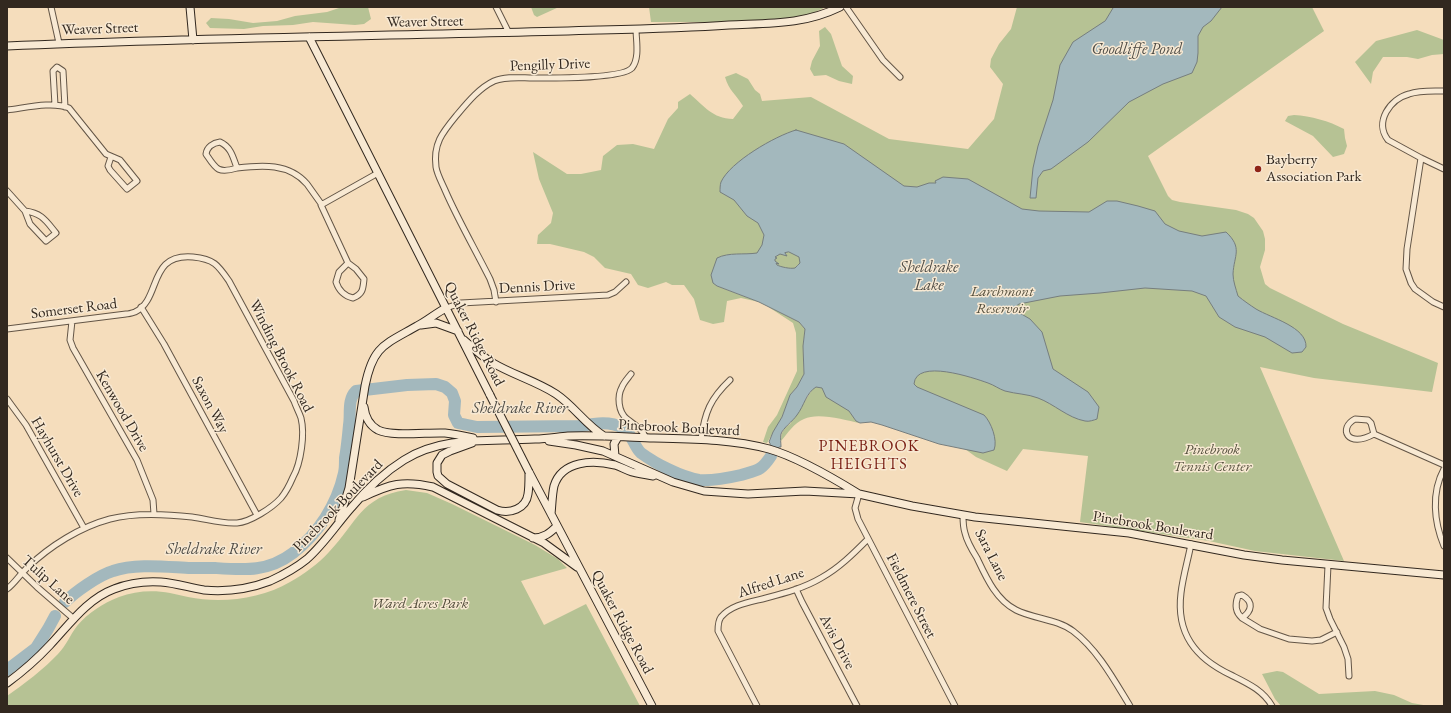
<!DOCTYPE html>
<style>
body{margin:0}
#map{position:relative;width:1451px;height:713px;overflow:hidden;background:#f5ddbc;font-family:"EB Garamond",serif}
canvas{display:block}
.frame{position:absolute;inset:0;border:8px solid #32281f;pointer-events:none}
</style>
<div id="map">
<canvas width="1451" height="713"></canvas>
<div class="frame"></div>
</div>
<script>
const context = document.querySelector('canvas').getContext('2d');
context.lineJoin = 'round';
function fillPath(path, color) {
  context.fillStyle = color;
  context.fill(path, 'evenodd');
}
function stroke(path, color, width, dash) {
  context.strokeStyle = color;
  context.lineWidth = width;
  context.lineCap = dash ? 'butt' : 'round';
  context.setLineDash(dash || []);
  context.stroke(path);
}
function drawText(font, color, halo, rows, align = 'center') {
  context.font = font + ' "EB Garamond",serif';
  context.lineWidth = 3;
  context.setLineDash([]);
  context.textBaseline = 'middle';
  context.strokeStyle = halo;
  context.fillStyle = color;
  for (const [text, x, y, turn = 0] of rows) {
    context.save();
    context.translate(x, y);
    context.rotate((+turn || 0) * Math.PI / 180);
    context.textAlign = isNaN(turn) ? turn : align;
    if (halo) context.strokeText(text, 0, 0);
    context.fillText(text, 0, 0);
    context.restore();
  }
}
const green = new Path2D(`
 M342 7H368L371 19 364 24 355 25 313 22 293 25 263 26 244 29 210 28 206 23 211 18 229 19 253 23 277 21 295 16 327 12Z
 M531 7H559L537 17 534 15Z
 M649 7H826L804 17 734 22H651Z
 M1017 7H1312L1324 31 1148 156 1168 196 1172 200 1180 202 1236 210 1248 214 1254 218 1263 231 1265 239V250L1260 267 1265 284 1270 288 1343 324 1438 363 1432 392 1314 378 1260 367 1344 561 1255 551 1209 541 1080 522 1088 456 1023 449 1007 471 976 457 965 449 849 410 856 421 860 423C844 420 818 412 804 419 794 423 788 433 781 441 781 433 783 429 790 424L812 390V330L773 284 717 286 759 302 741 298 727 301 724 322 713 324 700 320 694 299 684 285H672L666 282 648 288 638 285 631 274 605 268 594 257 584 252 550 244H537L538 235 551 223 553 213 539 179 533 152 567 174H581L601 170 603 156 617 145 633 144 654 149 668 119 678 108V102L690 94C705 107 712 118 733 119L743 106C736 94 729 91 725 77L736 73 748 79 755 90 760 94 762 101 811 97 889 139 968 149 994 119 1003 84 990 67 991 59 999 44 1011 29Z
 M825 27 831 34 842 66 853 76 852 84 839 81 826 75 814 76 810 69 812 61 820 46 819 31Z
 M1417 30 1444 40V54L1432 55 1418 59 1407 57H1383L1373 72 1371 84 1355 62 1376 41Z
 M1294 115C1311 116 1329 121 1344 129L1345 138 1347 146 1344 154 1333 157 1313 136 1285 121 1288 116Z
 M767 306 799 322 805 329 803 346 804 374 797 387 790 395 782 417 767 443 763 442 768 427 777 415 797 371 796 333 793 323Z
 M406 490 427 493 452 504 535 545 558 559 567 568 521 581 544 625 586 604 640 706H7V696C23 685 45 668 58 654 66 646 70 635 77 626 88 613 103 603 119 597 135 591 153 590 170 593 176 594 182 596 188 597 221 604 261 599 290 582 304 574 318 564 329 552 357 523 360 497 406 490Z
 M1277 671 1283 672 1319 694 1375 691 1394 695 1412 703 1429 706H1281L1275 699 1262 674Z`);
const water = new Path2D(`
 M1114 7H1222L1211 21 1203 27 1198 36V53L1197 62 1192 73 1163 84 1129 102 1088 142 1051 169 1043 171 1038 178 1036 198H1030L1033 168 1038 146 1053 100 1060 65 1073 42 1105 21Z
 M796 130 844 144 904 186 917 187 929 183H936L935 181 943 177 968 179 1022 209 1039 211 1089 212 1107 201H1117L1138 206 1155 211 1165 224 1179 231 1202 236 1226 232C1243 248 1234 255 1233 274 1233 281 1236 289 1238 296 1244 301 1250 305 1256 309 1271 318 1307 327 1306 347L1302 352 1292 353 1265 337 1235 327 1219 317 1206 296 1192 291 1145 288 1100 293 1060 296 1019 304 1015 307 1018 312 1030 319 1042 332 1053 369 1088 392 1099 407 1097 419C1094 420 1089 422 1085 421 1068 418 1054 404 1038 398 1028 394 1016 394 1005 391 999 389 994 385 988 383 974 378 916 358 914 384L917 387 984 415C991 422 998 440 994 450L983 453 939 444 882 425 871 422 860 423 856 421 849 411 826 397 822 388 816 387C806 393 804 406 797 415 793 421 783 428 781 434 780 438 781 443 781 447H779L774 455 771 456 770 443 769 442 773 432 782 417 790 395 797 387 804 374 803 346 805 329 799 322 759 302 717 286 713 283 711 275 717 258C729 252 744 255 757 253L762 245 764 235 758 223 747 216 734 200 720 192C720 189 720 185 721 182 730 162 775 136 796 130ZM789 252 799 257 800 263C799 264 796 267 795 268 790 269 781 267 777 265L776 263 779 264 775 261V259L777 258 775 257 780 254 787 256 785 253Z`);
const river = new Path2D(`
 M65 602C75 592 99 575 113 571 136 563 167 567 191 568 199 568 207 568 215 568 245 570 268 572 293 553 318 534 337 505 344 473 345 469 345 463 345 458 347 447 348 436 349 425 351 414 347 400 356 391L407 385 436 384 445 387 452 393 455 401 454 415 458 423 477 427 582 426C596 423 610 421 623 428 632 433 634 447 641 453 656 464 681 477 699 480 713 481 728 478 741 475 758 470 761 471 771 456
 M7 670 36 648 48 629 55 616`);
const street = new Path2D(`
 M51 7 59 43
 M496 7 509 33
 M846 7 883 60 900 77
 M1444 91C1433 91 1420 90 1409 94 1390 99 1374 122 1388 140L1421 158 1444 169
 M55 105 53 71 57 67 63 71 65 107
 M7 110C25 108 52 101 69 108L106 154 120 160 137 181 127 189 110 170 108 166 111 157
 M220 142C231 147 233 157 237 168 218 174 216 169 206 154 207 147 213 143 220 142Z
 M1421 158 1407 249 1406 269 1411 283 1415 289 1433 302 1444 307
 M237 168C262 165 289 163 307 184 312 191 317 198 322 205
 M7 191 25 211 30 224 46 241 56 233C46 221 42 213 25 211
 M348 263 321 205 378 173
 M348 263 356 269 364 279C363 289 363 294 353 298 344 296 339 291 336 282L339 272Z
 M496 302 494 290 490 279C475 249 458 220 445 190 442 183 437 174 436 167 433 144 442 133 456 116 467 103 479 88 494 81 506 76 521 78 533 78 551 78 622 79 632 68 640 58 636 40 636 29
 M141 307 164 344 257 515
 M446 308 461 303 608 295 615 292 626 282
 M72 321 70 340 73 348 137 460 153 500 154 514
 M7 329 126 314C129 314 132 313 135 312 162 299 147 253 193 257 214 259 218 265 229 281L294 401C296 407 299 412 301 418 305 434 301 463 293 477 290 484 286 492 281 498 272 508 250 522 237 523 221 524 207 519 192 517 166 514 136 512 110 519 80 527 50 546 28 567 20 574 15 583 7 589
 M631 374C628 378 624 382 622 387 617 396 618 412 627 419 634 425 642 428 646 438
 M7 399 26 425 84 528
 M1355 419 1368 420 1371 423 1374 434C1347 449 1338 428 1355 419Z
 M1374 434 1444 465
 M701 439C705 412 710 399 730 380
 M1444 469C1431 493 1434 522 1444 546
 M859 494 855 508 858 519 955 706
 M963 515C963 521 963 527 965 533 967 542 972 550 977 558 986 577 996 600 1016 610 1034 619 1057 619 1073 631 1098 650 1114 680 1130 706
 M1191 544C1188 560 1183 576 1181 593 1176 633 1195 658 1231 675 1247 683 1263 690 1272 706
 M7 558 37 587 74 619
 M1328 565 1326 608 1330 619 1344 647 1348 659 1349 676
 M796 589 802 602 857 706
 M1242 595C1254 602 1252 611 1242 618 1235 612 1235 604 1238 596Z
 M1242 618 1260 629 1289 639 1312 641 1321 640 1337 632
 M757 706 718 631C718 626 718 621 721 617 732 604 751 602 766 598 785 593 804 588 821 578 839 568 853 554 868 539`);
const secondary = new Path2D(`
 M190 7 193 40
 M309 37 490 395
 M7 46C204 37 402 36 599 30 642 29 686 28 729 25 769 23 803 25 840 7
 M421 325 436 323 458 331
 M464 340C473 348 482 357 493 363 513 375 536 381 556 394 574 406 586 425 604 436
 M364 407C365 416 369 425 378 430 392 437 429 432 445 433 455 434 464 436 473 438
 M549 441 576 445 603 451 673 482 704 491 748 494 805 491 859 494 912 506 975 517 1129 533 1244 555 1282 560 1444 575
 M472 443 450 451 442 455 437 463V472L438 476 447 484 497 510C510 514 526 509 528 494 529 488 529 481 529 474
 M615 456 614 444 618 437
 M529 472 652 706
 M363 497C390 484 403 480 433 487L544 543 577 567
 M551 514C552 505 552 495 554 486 562 460 593 460 615 465 621 467 626 470 632 472 639 474 646 475 653 476
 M339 520 349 488 365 386C373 346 384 345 417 326 427 321 436 313 446 308
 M533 538C544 538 550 533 557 526
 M7 683C22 672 37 659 50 645 69 625 87 599 114 589 129 583 146 581 161 582 176 583 190 588 204 590 226 592 249 589 270 581 283 575 296 568 307 559 324 544 336 525 351 508 366 490 383 473 404 460 444 435 490 442 535 439 546 439 557 437 568 436 597 435 626 437 654 438 693 439 731 439 769 449 797 457 833 478 859 494`);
const secondaryBridge = new Path2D(`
 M490 395 529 472`);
const markers = [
 [1258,169,4,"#8f2418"]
];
const streetNames = [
 ["Weaver Street",425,22,-1],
 ["Weaver Street",100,29,-2],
 ["Pengilly Drive",550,65,-2],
 ["Dennis Drive",537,287,-3],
 ["Somerset Road",74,309,-7],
 ["Quaker Ridge Road",474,334,63],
 ["Winding Brook Road",281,356,63],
 ["Saxon Way",210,405,62],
 ["Kenwood Drive",122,411,60],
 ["Pinebrook Boulevard",679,428,3],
 ["Hayhurst Drive",57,457,60],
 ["Pinebrook Boulevard",338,506,-46],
 ["Pinebrook Boulevard",1153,526,9],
 ["Sara Lane",991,555,63],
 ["Tulip Lane",48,580,42],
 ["Alfred Lane",771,583,-18],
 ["Fieldmere Street",911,596,63],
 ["Quaker Ridge Road",622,622,62],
 ["Avis Drive",837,642,62]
];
const poiNames = [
 ["Bayberry",1266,160],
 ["Association Park",1266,177]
];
const parkNames = [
 ["Larchmont",1002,292],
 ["Reservoir",1002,309],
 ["Pinebrook",1212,450],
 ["Tennis Center",1212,467],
 ["Ward Acres Park",420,604]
];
const waterNames = [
 ["Goodliffe Pond",1137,50],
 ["Sheldrake",929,268],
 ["Lake",929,286],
 ["Sheldrake River",520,409],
 ["Sheldrake River",214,550]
];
const neighbourhoodNames = [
 ["PINEBROOK",869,447],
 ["HEIGHTS",869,465]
];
fillPath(green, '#b6c294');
fillPath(water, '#a3b8bd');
stroke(water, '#767e7e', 1);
stroke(river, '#a3b8bd', 12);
stroke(street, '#635546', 7);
stroke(secondary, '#32281f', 9);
stroke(street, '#f8e9d3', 5);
stroke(secondary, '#f8e9d3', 7);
stroke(secondaryBridge, '#32281f', 9, []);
stroke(secondaryBridge, '#f8e9d3', 7);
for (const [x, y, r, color] of markers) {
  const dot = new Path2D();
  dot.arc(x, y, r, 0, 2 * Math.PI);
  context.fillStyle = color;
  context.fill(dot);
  stroke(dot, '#f8e9d3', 1.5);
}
drawText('15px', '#32281f', '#f8e9d3', streetNames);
drawText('15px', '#32281f', '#f8e9d3', poiNames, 'left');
drawText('italic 15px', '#534e3c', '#f8e9d3', parkNames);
drawText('italic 16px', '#4e4c46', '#f8e9d3', waterNames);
context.letterSpacing = '1px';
drawText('16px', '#7a1f14', '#f8e9d3', neighbourhoodNames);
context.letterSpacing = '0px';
</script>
